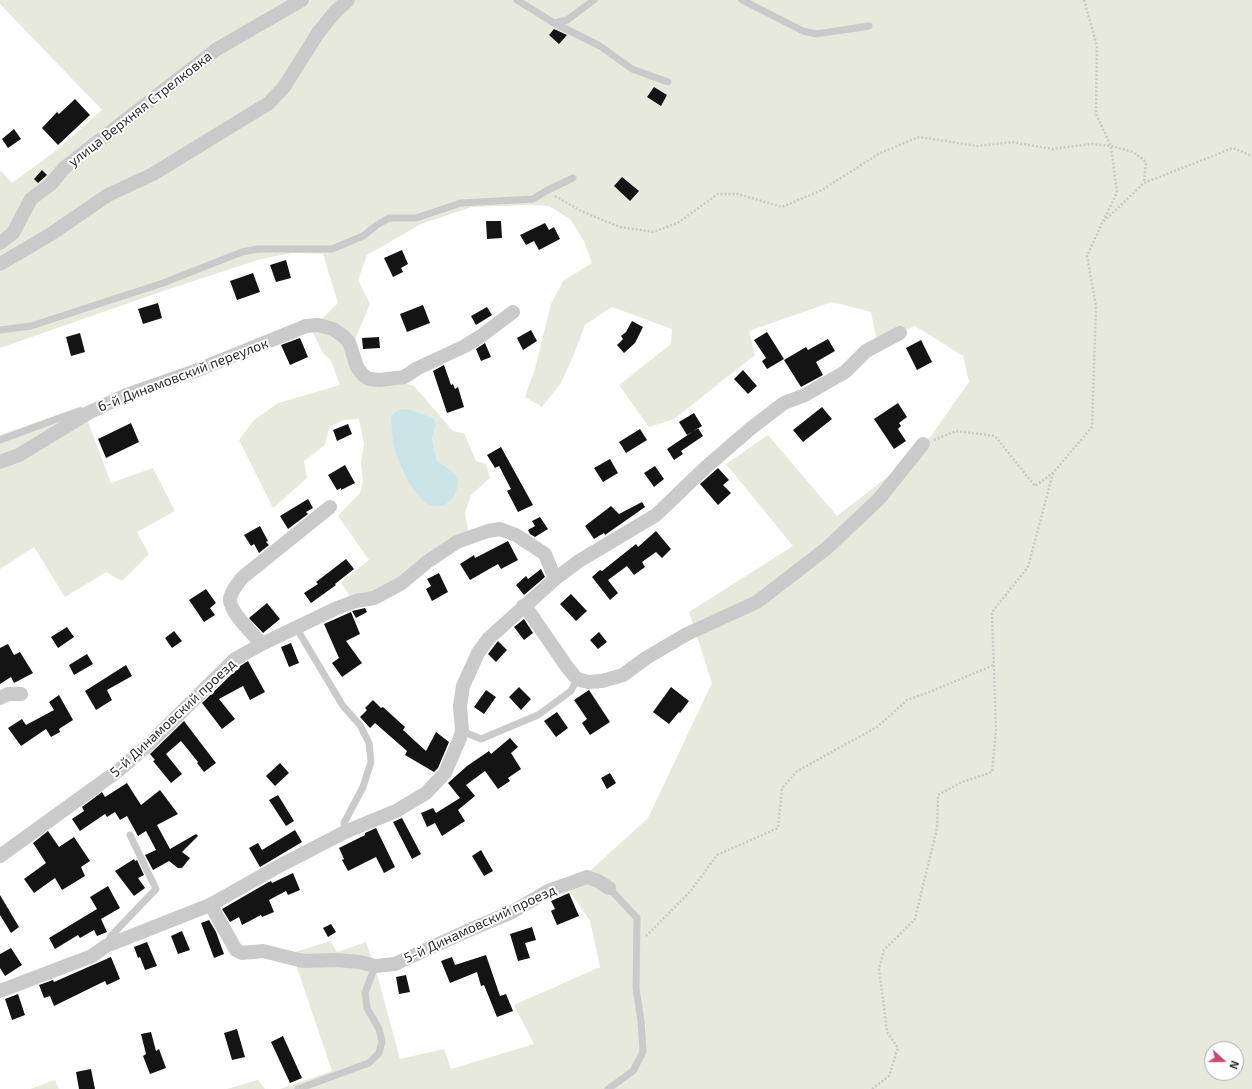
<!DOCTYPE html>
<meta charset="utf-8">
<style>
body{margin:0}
#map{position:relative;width:1252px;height:1089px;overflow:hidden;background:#fff;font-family:"Exo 2",sans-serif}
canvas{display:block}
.north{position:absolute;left:1204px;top:1041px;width:40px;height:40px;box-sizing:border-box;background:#fff;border:1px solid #ababab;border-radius:50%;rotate:111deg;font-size:11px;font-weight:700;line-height:16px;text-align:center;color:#2d2d2d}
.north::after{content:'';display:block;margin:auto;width:14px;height:18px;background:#d14378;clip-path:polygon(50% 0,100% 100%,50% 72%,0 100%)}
</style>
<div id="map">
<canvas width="1252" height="1089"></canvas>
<div class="north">N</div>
</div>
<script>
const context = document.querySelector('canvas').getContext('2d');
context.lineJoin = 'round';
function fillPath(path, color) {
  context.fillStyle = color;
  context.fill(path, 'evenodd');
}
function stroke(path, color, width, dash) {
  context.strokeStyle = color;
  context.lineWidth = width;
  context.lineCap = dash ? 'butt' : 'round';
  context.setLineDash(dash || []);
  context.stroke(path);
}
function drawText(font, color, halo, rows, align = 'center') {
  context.font = font + ' "Exo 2",sans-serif';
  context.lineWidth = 4;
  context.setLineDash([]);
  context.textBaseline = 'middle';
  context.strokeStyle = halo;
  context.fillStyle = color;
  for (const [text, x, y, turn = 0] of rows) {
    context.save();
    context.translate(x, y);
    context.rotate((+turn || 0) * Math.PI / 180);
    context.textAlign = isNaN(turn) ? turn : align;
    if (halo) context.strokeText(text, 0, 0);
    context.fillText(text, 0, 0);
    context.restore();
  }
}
const green = new Path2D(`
 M0 0H1252V1089H280L332 1071 292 953 330 941 337 952 366 942 378 978 400 1059 444 1049 451 1069 534 1044 514 1005 600 967 590 921 569 890 648 818 712 683 689 612 793 546 726 464 768 435 837 516 895 471 931 436 969 382 963 356 915 326 901 332 876 337 871 312 832 302 749 331 755 355 674 419 649 427 619 385 671 344 672 329 612 307 585 325 574 354 561 383 542 407 525 397 535 369 551 304 563 281 592 263 584 241 570 219 549 206 531 205 472 207 421 224 367 255 358 280 370 304 353 344 321 320 338 303 323 254 292 253 261 259 172 288 0 348V172L1 171 12 183 53 153 102 110 0 4ZM1212 1049H1236V1073H1212Z
 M311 328 340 338 355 372 402 382 414 386 453 431 464 433 476 461 486 464 490 478 471 495 465 513 469 534 399 581 352 600 341 582 369 560 338 516 360 493 363 481 361 462 364 444 359 419 343 420 329 428 325 445 304 461 307 478 273 508 239 440 254 420 278 403 340 385 331 361 323 353ZM421 414 434 418 436 425 432 438 437 461 451 470 405 476C396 457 391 437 391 416Z
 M82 406 111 483 153 468 175 511 137 532 149 554 122 581 106 572 65 597 34 547 0 569V435Z
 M55 1080 59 1089H30Z
 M258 1080 265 1089H227Z`);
const water = new Path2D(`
 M407 409 434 418 436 425 432 438 437 461 451 470 458 479C457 494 455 497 443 506 439 506 434 506 430 505 424 503 418 495 414 490 398 466 391 445 391 416L398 410Z`);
const building = new Path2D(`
 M554 29 567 35 559 44 549 35Z
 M654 87 667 95 661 106 647 97Z
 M75 99 90 115 58 145 42 128 57 112 59 114Z
 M14 129 21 139 8 148 2 139Z
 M42 170 47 175 38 183 34 179Z
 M622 177 639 191 630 201 614 186Z
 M486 221H501L502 238 487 239Z
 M545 223 549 230 554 227 560 239 539 250 534 241 526 245 520 235Z
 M402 250 408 264 401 268 403 272 393 277 384 258Z
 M286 260 291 278 276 282 270 265Z
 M253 273 260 292 237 300 230 281Z
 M158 303 162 318 143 324 138 309Z
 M423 305 430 323 407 332 400 314Z
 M487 307 492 315 476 325 471 316Z
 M632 321 643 327 635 343 624 353 617 345 623 339 621 336 626 332Z
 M531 330 537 341 523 350 517 338Z
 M767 332 784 359 767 369 762 361 766 358 754 340Z
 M80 333 85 352 71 356 66 337Z
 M379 337 380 348 363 349 362 338Z
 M300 338 308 357 290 365 281 345Z
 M828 339 835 351 816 362 823 375 801 387 784 360 806 347 808 350Z
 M921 340 932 362 917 370 906 348Z
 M485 343 491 357 481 361 476 349Z
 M444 365 451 385 453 384 455 389 458 387 464 407 447 413 433 371Z
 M743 370 757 386 748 394 734 379Z
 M898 403 907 417 899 423 901 426 898 429 906 441 894 449 874 419Z
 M822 407 832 419 803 442 793 430Z
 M694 413 702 426 687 435 679 422Z
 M131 423 139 442 106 458 98 439Z
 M348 424 352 434 337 441 333 430Z
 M698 428 703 436 681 451 683 454 674 460 667 449Z
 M640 429 647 440 626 453 619 442Z
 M501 447 533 505 518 512 507 491 511 489 499 466 495 468 487 455Z
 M610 459 618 473 603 482 594 468Z
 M345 465 355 483 341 490V488L337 490 328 475Z
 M655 466 664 479 654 487 644 473Z
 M718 468 729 480 723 485 731 493 718 505 700 484Z
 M308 499 313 508 306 512 308 514 288 529 280 516Z
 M642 502 645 507 605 535 604 533 594 539 585 526 611 506 619 514Z
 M540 517 548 529 535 537 530 534 528 530 535 526 532 521Z
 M260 526 268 541 266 542 269 545 259 553 254 544 251 546 244 535Z
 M656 531 671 549 662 558 656 552 642 562 645 567 634 575 627 566 608 580 618 593 610 600 592 577 600 570 602 571 636 544 638 547Z
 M508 541 518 560 501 569 498 564 470 580 460 564 474 555 475 558Z
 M346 559 354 569 335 584 336 585 311 603 304 593 318 584 316 582Z
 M541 569 545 577 524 595 516 585 526 576 528 579Z
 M439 573 448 592 432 601 426 589 431 586 427 579Z
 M206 589 216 603 210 608 215 615 204 622 189 600Z
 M571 594 587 611 576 621 560 604Z
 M267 603 280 619 263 633 249 618Z
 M365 608 367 612 356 618 352 611Z
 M351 612 360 634 346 641 362 663 342 677 332 663 339 658 324 624Z
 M524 619 533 633 524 640 514 627Z
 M67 627 74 637 58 648 51 637Z
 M174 631 182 641 172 648 165 638Z
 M599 632 607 642 598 649 590 640Z
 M498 641 507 650 496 662 488 654Z
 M291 643 299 663 289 667 281 647Z
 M8 644 14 655 20 652 33 673 14 683 11 677 0 684V648Z
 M87 654 93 664 74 675 69 665Z
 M248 661 265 692 250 700 243 686 219 699 235 719 222 729 202 703 234 672 239 669 238 668 240 666Z
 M126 665 132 676 107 690 112 700 96 710 85 691Z
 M519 687 531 699 521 710 509 697Z
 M671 687 689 701 680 713 679 712 669 724 653 712Z
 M486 690 496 697 484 714 474 707Z
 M589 690 610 722 590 735 582 723 587 719 574 700Z
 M59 695 73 720 59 729 60 732 51 737 46 729 21 746 8 728 22 719 26 725 54 710 49 702Z
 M373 700 381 708 383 707 405 727 403 730 426 751 436 732 449 742 438 768 434 772 405 755 407 751 375 723 370 728 360 717 367 710 365 708Z
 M557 712 568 728 556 737 544 721Z
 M184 721 216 763 204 772 197 763 198 762 181 741 166 754 182 774 171 783 153 761 155 760 150 754Z
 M510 738 518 747 511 753 521 769 508 778 510 781 498 789 485 771 466 785 475 796 458 810 465 821 442 836 435 823 427 827 421 813 433 808 436 813 460 798 448 783 467 766 489 751 491 754Z
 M280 763 289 773 275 786 266 776Z
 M610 773 616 783 607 789 601 778Z
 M127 783 141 805 160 790 178 814 157 825 170 849 196 834 198 836 182 852 190 858 182 868H178L169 861 153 870 145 855 156 850 146 831 138 836 127 816 120 820 115 812 107 817 105 814 80 831 72 819 84 811 82 807 102 792 105 797Z
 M278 795 294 821 286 826 269 800Z
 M402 818 421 854 412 859 393 822Z
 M376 828 395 867 384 873 376 857 348 871 342 860 344 859 339 848 365 835V833Z
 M295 830 302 842 260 867 249 848 258 843 262 850Z
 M48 831 59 847 74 837 90 861 81 867 85 876 62 890 55 878 34 893 24 879 46 863 33 843Z
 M481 850 493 871 484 876 472 856Z
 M134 859 135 861 137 860 144 875 138 878 145 888 134 896 115 871Z
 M293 873 300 890 288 895 286 891 269 900 274 912 262 917 261 915 242 925 239 917 230 922 222 909 267 883 271 881 272 883Z
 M108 886 120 908 101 919 107 932 97 936 94 930 80 938 78 935 55 949 49 938 97 909 90 897Z
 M569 893 579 916 557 925 551 911 555 909 551 901Z
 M0 895 19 927 11 933 0 915Z
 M209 920 216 932 224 954 214 958 201 923Z
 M331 924 336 932 328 937 323 928Z
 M532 927 536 940 525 943 530 958 518 961 510 934Z
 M182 931 190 950 178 954 171 936Z
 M147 942 157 966 145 970 140 957 138 958 134 947Z
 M11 948 22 965 5 976 0 968V954Z
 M486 955 500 996 506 994 513 1011 497 1017 484 985 481 986 477 972 450 983 441 961 452 957 455 965Z
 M111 957 120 979 107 985 105 981 54 1006 50 996 44 998 39 985 53 980 54 982Z
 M406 975 410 992 399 994 396 977Z
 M18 994 25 1015 12 1020 5 999Z
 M237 1029 245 1057 232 1060 224 1033Z
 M151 1032 156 1051 159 1049 166 1068 150 1074 143 1056 146 1054 141 1034Z
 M283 1036 302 1078 290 1083 271 1042Z
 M91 1069 95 1089H79L76 1072Z`);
const path = new Path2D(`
 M1084 0 1097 46 1096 114 1111 146 1117 193 1103 221
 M555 196 581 211 620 227 654 232 679 222 718 194H738L782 207 822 190 880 153 919 137 977 146 1012 142 1052 149 1091 144 1111 146 1133 152 1146 162 1144 183
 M934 440 956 431 995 436 1035 486 1053 473 1092 427 1096 306 1087 256 1102 223 1144 183 1233 148 1252 156
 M646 936 690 892 717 855 778 828 782 788 797 771 877 727 907 700 927 693 994 665
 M872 1089 889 1076 898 1048 887 1032 879 969 884 950 915 919 937 828 938 795 962 782 992 772 996 729 992 612 1028 567 1053 473`);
const service = new Path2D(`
 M517 0 554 23 600 46 632 69 668 82
 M742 0 803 31 816 34 869 26
 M554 23 567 20 594 0
 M0 330 31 326 163 283 242 252 258 249H332L363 236 377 225 389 218H416L461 203 533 199 546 191 573 178
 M0 440 68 415 80 411 85 412
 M297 629 343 706 360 725 369 743 371 762 363 787 344 823 345 832
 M462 731 481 739 538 715 571 691 577 679
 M107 944 111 936 156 889 130 835
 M298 1089 369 1063 379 1053 382 1042 379 1029 367 1008 365 993 375 966
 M608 1089 633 1071 643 1052 641 1021 636 988 637 918 609 888`);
const minor = new Path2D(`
 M0 243 13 233 31 199 51 184 64 168 217 49 302 0
 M0 264 51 234 108 195 153 174 269 103 284 87 318 33 335 12 348 0
 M0 462 19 455 88 413 126 395 195 371 306 326 318 325 333 329 343 336 349 342 357 367 363 375 369 379 380 380 404 377 418 368 465 346 481 336 513 312
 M523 606 530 613 567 667 577 679 588 682 602 681 623 675 646 658 687 634 757 602 827 548 879 499 923 444
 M262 644C254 635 228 611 230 598 232 590 238 583 243 577L330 507
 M0 698 8 694H21
 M0 856 119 770 147 746 235 659 262 644 337 608 356 601 374 598 402 583 427 562 457 542 488 531 500 529 516 535 545 554 555 579
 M210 905 214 911 236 950 242 953 263 951 303 961 336 960 360 962 375 966 395 964 467 931 512 912 548 891 587 877 598 881 609 888
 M0 991 92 956 106 946 210 905 281 865 345 832 396 811 426 793 445 773 460 738 462 731 460 706 463 686 478 653 489 638 555 579 579 561 656 515 705 468 750 429 784 403 805 395 845 372 866 351 900 333`);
const streetNames = [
 ["улица Верхняя Стрелковка",140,109,-38],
 ["6-й Динамовский переулок",183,375,-21],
 ["5-й Динамовский проезд",173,718,-43],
 ["5-й Динамовский проезд",480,924,-25]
];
fillPath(green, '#e7e9dc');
fillPath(water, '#cae4e7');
fillPath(building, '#141414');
stroke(path, '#cacaca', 2.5, [2, 2]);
stroke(service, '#cacaca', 7);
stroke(minor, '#cacaca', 14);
drawText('14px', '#2d2d2d', '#fff', streetNames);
</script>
